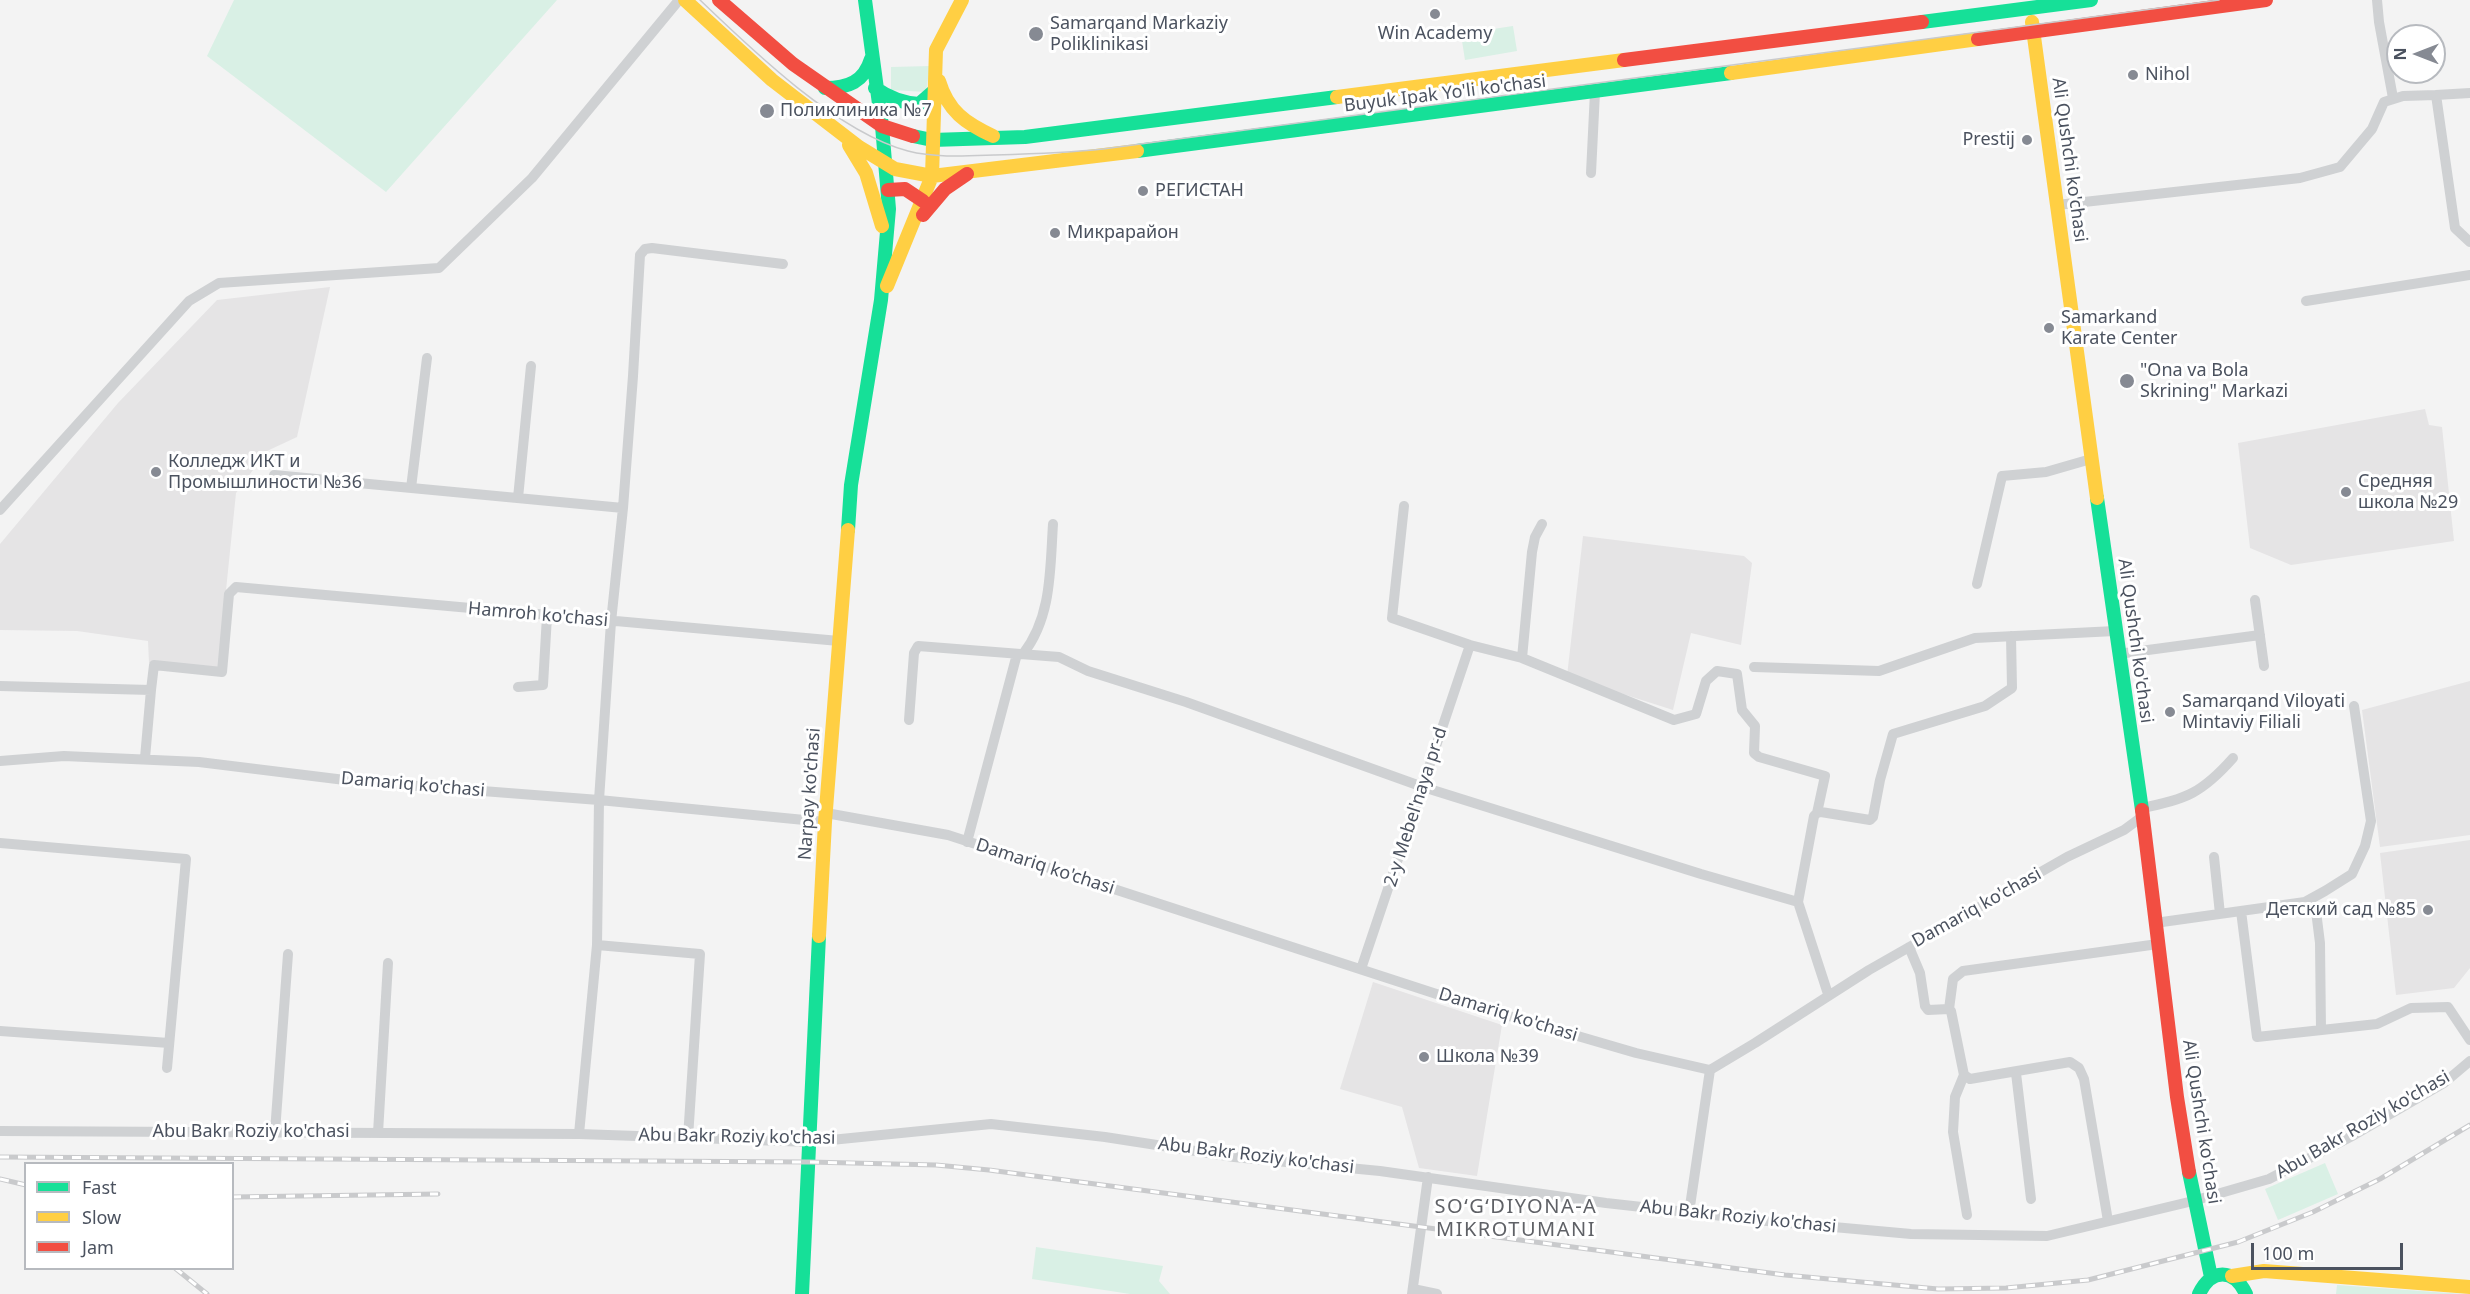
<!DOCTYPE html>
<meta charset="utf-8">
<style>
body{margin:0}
#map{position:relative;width:2470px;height:1294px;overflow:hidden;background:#f3f3f3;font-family:"Noto Sans",sans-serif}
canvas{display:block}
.legend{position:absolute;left:24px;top:1162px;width:210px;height:108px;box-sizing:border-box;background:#fff;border:2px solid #b7babf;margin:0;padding:8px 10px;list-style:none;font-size:18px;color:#4b525f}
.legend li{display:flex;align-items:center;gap:12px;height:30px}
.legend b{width:30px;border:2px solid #b7babf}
.north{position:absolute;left:2386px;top:24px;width:60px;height:60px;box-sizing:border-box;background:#fff;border:2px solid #b7babf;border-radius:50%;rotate:270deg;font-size:16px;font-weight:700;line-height:24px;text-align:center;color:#4b525f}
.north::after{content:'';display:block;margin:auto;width:21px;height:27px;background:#868a93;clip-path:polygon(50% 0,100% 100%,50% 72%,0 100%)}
.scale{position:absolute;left:2251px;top:1243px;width:152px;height:27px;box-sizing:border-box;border:3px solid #4b525f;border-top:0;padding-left:8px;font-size:18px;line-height:21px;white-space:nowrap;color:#4b525f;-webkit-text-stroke:4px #fff;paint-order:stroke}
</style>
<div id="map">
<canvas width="2470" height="1294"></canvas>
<ul class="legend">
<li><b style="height:8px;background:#16e098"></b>Fast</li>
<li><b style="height:8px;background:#ffcf43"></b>Slow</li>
<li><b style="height:8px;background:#f24e42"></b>Jam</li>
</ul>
<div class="north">N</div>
<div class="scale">100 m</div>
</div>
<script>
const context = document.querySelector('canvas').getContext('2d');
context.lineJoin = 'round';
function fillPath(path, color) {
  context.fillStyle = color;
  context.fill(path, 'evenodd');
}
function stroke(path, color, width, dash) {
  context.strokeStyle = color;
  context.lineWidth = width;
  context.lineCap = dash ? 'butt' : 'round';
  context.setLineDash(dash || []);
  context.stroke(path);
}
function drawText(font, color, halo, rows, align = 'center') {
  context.font = font + ' "Noto Sans",sans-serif';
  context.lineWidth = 6;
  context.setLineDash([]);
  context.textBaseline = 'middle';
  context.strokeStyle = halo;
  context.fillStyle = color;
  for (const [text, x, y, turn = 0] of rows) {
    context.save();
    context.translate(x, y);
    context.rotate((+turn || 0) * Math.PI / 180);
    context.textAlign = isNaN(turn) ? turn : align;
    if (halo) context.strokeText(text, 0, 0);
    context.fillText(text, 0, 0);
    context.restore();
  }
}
const education = new Path2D(`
 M330 287 297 437 267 451 236 493 218 668 149 663 148 641 77 631 0 630V544L118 403 217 300Z
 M2425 409 2429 425 2442 427 2454 541 2291 565 2250 548 2238 443Z
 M1583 536 1744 556 1752 563 1741 645 1691 633 1673 710 1567 676Z
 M2470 681V835L2380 847 2362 710Z
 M2470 840V968L2454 988 2396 995 2380 853Z
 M1373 982 1502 1025 1477 1176 1419 1168 1402 1107 1340 1089Z`);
const green = new Path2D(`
 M234 0H557L386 192 207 56Z
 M1513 26 1517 51 1465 60 1461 34Z
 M930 66 926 92 891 90V67Z
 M2325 1163 2338 1194 2278 1220 2265 1189Z
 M1036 1247 1163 1266 1159 1281 1170 1294H1130L1032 1279Z
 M2337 1285 2463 1294H2336Z`);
const street = new Path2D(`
 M2377 0 2379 22 2393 98
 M2436 95 2470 93
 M1591 173 1595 92
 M2057 205 2300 178 2340 167 2372 129 2384 102 2403 96 2436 95 2455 228 2470 242
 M2306 301 2470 275
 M274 475 623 508
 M411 488 427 358
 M518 498 531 366
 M1404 506 1392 618 1470 645 1522 658 1674 720 1696 714 1706 681 1717 671 1737 674 1742 710 1755 726 1754 753 1759 757 1825 776 1817 813
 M0 510 189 301 219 283 439 268 532 178 679 0
 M1977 584 2002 476 2046 472 2091 459
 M2255 600 2264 666
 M1023 654C1052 617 1050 569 1053 524
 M2118 654 2260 635
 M1522 658 1532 552 1535 537 1542 524
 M1754 667 1879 671 1975 638 2115 631
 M0 686 151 690 145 758
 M518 687 543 685 547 616
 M151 690 154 665 222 672 229 594 236 587 839 641
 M909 720 914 653 918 646 1059 657 1088 671 1186 702 1423 787 1701 874 1798 902 1828 994
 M0 761 64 756 199 762 353 781 599 800 825 822
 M2141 808C2186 800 2203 792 2233 758
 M826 813 948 835 1461 1002 1636 1053 1710 1070 1755 1043 1869 970 2067 857 2124 830 2143 816
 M967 842 1017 654
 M0 843 186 859 167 1068
 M2214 857 2220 914
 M1798 902 1814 816 1817 813 1821 812 1870 820 1873 817 1880 780 1893 734 1985 706 2012 688 2011 636
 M2305 902 2316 911 2320 943 2321 1030
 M2241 911 2257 1037 2377 1024 2411 1008 2448 1007 2470 1040
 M2155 923 2305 902 2325 891 2352 874 2365 846 2371 821 2354 706
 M597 945 700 954 688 1138
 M1909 947 1920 973 1925 1006 1928 1010 1949 1009 1951 1011 1964 1075 1970 1079 2070 1062 2079 1068 2084 1079 2108 1221
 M1361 969 1470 645
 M1949 1009 1953 979 1963 971 2158 944
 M0 1031 169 1043
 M2016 1073 2031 1199
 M1964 1075 1955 1097 1953 1132 1967 1215
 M0 1131 579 1134 811 1142 991 1124 1105 1137 1234 1157 1380 1171 1606 1203 1767 1221 1911 1234 2047 1236 2193 1201 2269 1179 2354 1135 2444 1083 2470 1061
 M275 1132 288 954
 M378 1133 388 963
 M579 1134 597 945 599 800 611 622 623 508 633 376 640 255 645 249 652 248 783 264
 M1689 1213 1710 1070
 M1413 1289 1437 1294
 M1412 1294 1428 1177`);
const fast = new Path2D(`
 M1922 22 2091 0
 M825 88C848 88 864 82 871 59
 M875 88C889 98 902 103 919 104L934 91
 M913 136 932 140 1025 137 1337 97
 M1137 151 1731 73
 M2097 498 2142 810
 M848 530 851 485 881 300 889 209 882 126 865 0
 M2189 1172 2211 1277
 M802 1294 819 936
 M2199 1294C2211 1268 2234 1268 2246 1294`);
const slow = new Path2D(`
 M685 0 772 80 859 147 895 169 932 176 1137 151
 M2032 22 2097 498
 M1731 73 1978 39
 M939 81C948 111 965 123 993 136
 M1337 97 1624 60
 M849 145 866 173 882 226
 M887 286 932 176 936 50 962 0
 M819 936 825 822 848 530
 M2232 1276 2264 1271 2470 1287`);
const jam = new Path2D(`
 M719 0 793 64 882 126 913 136
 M1978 39 2266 0
 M1624 60 1922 22
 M888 190 905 189 923 201
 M923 215 945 189 967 174
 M2142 810 2177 1097 2189 1172`);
const tram = new Path2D(`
 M700 0C753 51 837 132 908 151 935 158 966 156 994 155 1030 154 1067 153 1103 149L2219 0`);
const rail = new Path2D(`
 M0 1157 809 1162 936 1165 989 1170 1785 1275 1938 1289 2006 1288 2088 1280 2238 1242 2313 1212 2380 1179 2470 1125
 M0 1179 26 1185
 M232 1197 438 1194
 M175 1268 207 1294`);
const markers = [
 [1435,14,6,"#868a93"],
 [1036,34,8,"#868a93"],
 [2133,75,6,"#868a93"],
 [767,111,8,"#868a93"],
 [2027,140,6,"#868a93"],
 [1143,191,6,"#868a93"],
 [1055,233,6,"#868a93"],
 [2049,328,6,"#868a93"],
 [2127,381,8,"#868a93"],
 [156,472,6,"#868a93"],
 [2346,492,6,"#868a93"],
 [2170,712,6,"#868a93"],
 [2428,910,6,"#868a93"],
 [1424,1057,6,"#868a93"]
];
const poiNames = [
 ["Samarqand Markaziy",1050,24],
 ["Poliklinikasi",1050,45],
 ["Win Academy",1435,34,"center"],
 ["Nihol",2145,75],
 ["Поликлиника №7",780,111],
 ["Prestij",2015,140,"right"],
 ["РЕГИСТАН",1155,191],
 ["Микрарайон",1067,233],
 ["Samarkand",2061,318],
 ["Karate Center",2061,339],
 ["\"Ona va Bola",2140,371],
 ["Skrining\" Markazi",2140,392],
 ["Колледж ИКТ и",168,462],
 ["Промышлиности №36",168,483],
 ["Средняя",2358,482],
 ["школа №29",2358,503],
 ["Samarqand Viloyati",2182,702],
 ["Mintaviy Filiali",2182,723],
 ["Детский сад №85",2416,910,"right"],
 ["Школа №39",1436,1057]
];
const streetNames = [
 ["Buyuk Ipak Yo'li ko'chasi",1445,94,-7],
 ["Ali Qushchi ko'chasi",2069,160,82],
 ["Hamroh ko'chasi",538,615,5],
 ["Ali Qushchi ko'chasi",2135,641,82],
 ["Damariq ko'chasi",413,785,5],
 ["Narpay ko'chasi",810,794,-86],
 ["2-y Mebel'naya pr-d",1416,807,-72],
 ["Damariq ko'chasi",1045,867,18],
 ["Damariq ko'chasi",1977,908,-29],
 ["Damariq ko'chasi",1508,1015,17],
 ["Ali Qushchi ko'chasi",2201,1122,81],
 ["Abu Bakr Roziy ko'chasi",2363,1125,-30],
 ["Abu Bakr Roziy ko'chasi",251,1132],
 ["Abu Bakr Roziy ko'chasi",737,1137,1],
 ["Abu Bakr Roziy ko'chasi",1256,1156,7],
 ["Abu Bakr Roziy ko'chasi",1738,1217,6]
];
const neighbourhoodNames = [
 ["SO‘G‘DIYONA-А",1516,1207],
 ["MIKROTUMANI",1516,1230]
];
fillPath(education, '#e5e4e5');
fillPath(green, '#d9f0e5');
stroke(street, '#cfd1d3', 10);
stroke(fast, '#16e098', 14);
stroke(slow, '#ffcf43', 14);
stroke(jam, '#f24e42', 14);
stroke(tram, '#c9cacc', 1.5);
stroke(rail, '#c9cacc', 5);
stroke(rail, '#fff', 3, [9]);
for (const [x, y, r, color] of markers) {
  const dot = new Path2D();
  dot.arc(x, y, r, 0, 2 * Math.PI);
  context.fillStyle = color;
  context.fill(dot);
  stroke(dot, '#fff', 2);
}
drawText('18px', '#4b525f', '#fff', poiNames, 'left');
drawText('18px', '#4b525f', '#fff', streetNames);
context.letterSpacing = '1.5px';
drawText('20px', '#5f6166', '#fff', neighbourhoodNames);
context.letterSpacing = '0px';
</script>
